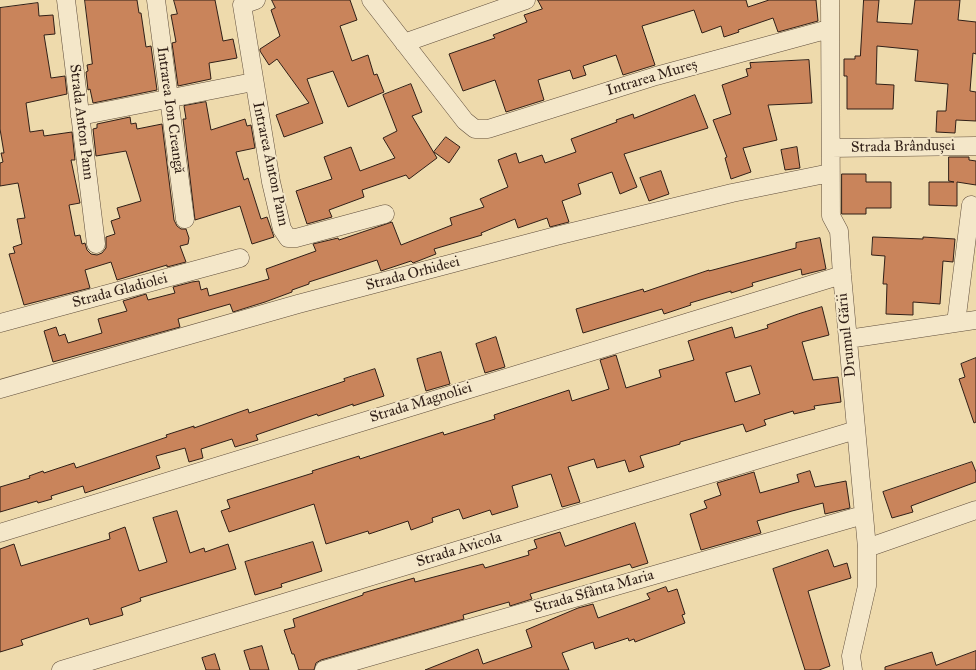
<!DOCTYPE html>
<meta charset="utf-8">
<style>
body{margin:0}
canvas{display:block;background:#eedaac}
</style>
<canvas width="976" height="670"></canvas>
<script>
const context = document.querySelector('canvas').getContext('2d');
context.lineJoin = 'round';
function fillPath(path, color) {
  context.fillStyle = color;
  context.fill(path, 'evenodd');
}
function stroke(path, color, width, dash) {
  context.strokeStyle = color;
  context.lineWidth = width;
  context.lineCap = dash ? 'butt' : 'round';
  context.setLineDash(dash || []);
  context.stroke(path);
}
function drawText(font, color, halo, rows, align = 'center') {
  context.font = font + ' "IM FELL Great Primer",serif';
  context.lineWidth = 4;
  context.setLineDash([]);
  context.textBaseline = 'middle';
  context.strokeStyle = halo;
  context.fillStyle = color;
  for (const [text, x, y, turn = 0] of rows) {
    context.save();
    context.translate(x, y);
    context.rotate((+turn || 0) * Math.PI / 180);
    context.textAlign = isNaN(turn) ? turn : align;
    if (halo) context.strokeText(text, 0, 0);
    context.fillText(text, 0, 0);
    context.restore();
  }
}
const building = new Path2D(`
 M85 0H137L139 13H141L146 47 151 46 157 90 93 103 90 89 88 90 86 72 88 71 87 65 92 64Z
 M174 0H215L223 41 233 39 237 58 209 63 211 79 178 86 172 43 176 42 171 15 177 14Z
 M272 0H350L357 20 340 26 352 61 368 55 374 75 377 74 384 92 348 107 333 71 307 79 323 123 284 137 276 115 309 103 277 59 269 65 260 51V49L280 36 271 10 275 8Z
 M538 0H746L748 7 769 0H816L818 21 778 32 773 18 738 30 739 32 724 37 721 26 702 33 694 10 642 26 655 65 623 75 616 55 583 66 586 75 573 79 570 70 538 80 544 100 506 112 495 80 463 91 449 54 495 38 493 35 527 22 524 15 542 9Z
 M864 0H879L877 22 912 24 915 0H960L958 20 976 22V54L973 53 970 91 976 92V121L956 120 955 133 936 132 937 111H946L948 84 915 81 918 50 877 46 876 84 894 85 893 109H847V76H844V59H855V56H860Z
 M38 3 39 16 53 15 55 34 44 35 51 78 65 76 67 94 26 103 30 132 43 130 44 136 72 132 75 160H71L80 203 69 205 75 236 80 235 82 244 85 243 87 250 91 254 97 255 102 253 106 248V237L115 234 111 221 120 218 117 208 141 201 126 151 96 156 93 129 97 128V124L130 117 131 124 136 123 137 129 162 124 174 220 177 226 181 229H186L189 238 188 244 180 246 186 262 167 267V265L117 280 111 262 85 270 90 288 24 305 9 254 15 253 13 247 22 244 17 219 25 218 18 183 0 186V163L3 162 1 153H4L0 129V8Z
 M809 60 812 103 768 105 777 140 743 148 751 172 731 179 725 158 727 157 713 120 731 114 722 85 748 76 746 69 751 68 750 63Z
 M411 84 422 112 412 116 437 158 409 179 406 175 362 190 364 197 329 210 332 217 307 224 296 191 332 179 324 157 351 147 360 171 395 158 383 138 397 131 383 95Z
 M695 95 708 128 624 154 637 187 620 194 612 172 578 184 581 194 562 201 569 222 550 227 547 218 518 228 515 219 481 233 482 235 434 249 436 254 413 263 411 261 381 271 377 260 309 282V284L292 290V292L265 302 233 312 230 304 178 319 180 327 53 362 44 331 56 327 59 336 65 334 68 343 102 333 98 319 127 311 123 301 146 294 148 300 175 293 173 287 192 282 199 281 201 290 207 288 209 296 269 279 266 269 316 251 313 244 338 238 339 240 392 222 401 245 452 225 450 218 484 207 480 199 508 187 498 160 516 153 519 163 542 155 545 163 576 152 571 139 617 122 616 120 633 114 634 118Z
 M206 102 211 130 245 119 247 126 251 125 255 148 236 152 244 180 248 178 261 219 267 217 274 237 252 244 240 206 195 220 183 119H186L184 106Z
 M446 137 460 147 449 163 434 152Z
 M797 147 800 168 785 170 781 150Z
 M949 157H969V160L976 161V185L957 182V206L929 205V182H954L949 181Z
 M661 171 669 194 649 201 640 178Z
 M842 174H866V182H891V208H866V214H842Z
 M873 237 923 239V237L955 239 953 262 943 261 940 304 913 302V315L886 314 887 284H883L885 256 872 255Z
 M820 238 826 269 802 275 801 269 752 283 753 286 731 293V291L690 303 691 305 664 314 662 309 583 333 576 309 643 289 644 292 709 270V271L796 248V243Z
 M822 307 829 335 802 342 813 380 838 377 841 402 814 406 815 409 794 414 793 411 764 420 766 425 746 432 743 424 680 442V444L640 456 644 467 629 472 625 460 597 468 594 459 568 467 580 502 562 507 551 474 512 486 518 507 492 515 490 510 463 519 459 509 432 518 433 522 411 530 408 521 369 534 368 531 326 544 314 504 229 532 221 511 230 508 227 500 313 473 312 471 359 456 360 459 366 457 443 432 444 435 495 419 494 415 569 390 572 401 609 389 600 360 616 355 626 388 661 377 659 370 694 360 688 341 732 327 735 338 768 328 767 325 798 314ZM751 366 760 394 735 402 726 373Z
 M496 337 505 367 485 373 476 344Z
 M441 352 450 384 426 391 417 359Z
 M976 358V422L974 423 959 379 965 377 961 364Z
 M375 369 384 396 353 406V404L318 416 317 414 256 435 258 440 235 447 232 439 201 449 203 458 189 462 185 448 156 456 160 468 85 493 83 486 51 496 52 499 38 503 37 501 0 512V487L30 478 29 476 43 471 44 473 74 463 76 468 167 437 166 435 194 426V428L248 409 249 413 345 381 344 379Z
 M972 462 976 472V482L911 506 913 512 892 518 883 492Z
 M810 471 815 487 846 481 850 508 825 514 823 503 792 511 757 521 761 533 701 550 690 514 707 508 704 501 721 495 717 483 754 472 760 493 799 482 797 475Z
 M177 511 190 553 204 548 205 552 228 544 236 569 140 598 141 601 121 608 123 615 90 625 88 618 21 640 23 645 0 652V549L14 544 21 566 110 539 109 533 125 527 139 571 167 562 153 518Z
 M635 523 648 563 632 568 630 564 530 594 532 599 510 606 509 602 463 615 464 619 321 660 316 663 314 670H299L294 654H292L284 630 295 627 293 619 363 595V593L414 578 415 582 483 564 485 568 529 555 528 551 537 548 534 540 560 532 565 546Z
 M313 542 322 571 281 584 282 587 255 595 245 562Z
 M828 550 834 567 847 563 851 578 808 591 830 666 819 670H805L773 569Z
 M666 587 668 592 677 589 685 614 682 615 685 623 635 642 634 639 629 641 628 638 595 649 593 642 562 653 569 670H425L478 649 483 664 532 647 526 630 578 608 593 604 598 618 650 599 647 594Z
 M262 646 269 670H250L244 651Z
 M976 651V670H885V667L932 652 936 665Z
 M215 654 220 670H206L202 658Z`);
const street = new Path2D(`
 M66 0 96 244
 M156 0 185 219
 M256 0 242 5 271 182 282 229 288 238H296L385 214
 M371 0 465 121 475 129H488L656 76 829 29
 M830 0 831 216 839 231 842 275 867 548V586L851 656 853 670
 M404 43 526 0
 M80 116 253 82
 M831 148 976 146
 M0 323 240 258
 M956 323 971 205
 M848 339 976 320
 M0 389 298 304 556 236 732 193 830 173
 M0 533 842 275
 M867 548 976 510
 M61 670 856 430
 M324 670 863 515`);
const streetNames = [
 ["Intrarea Mureș",652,78,-17],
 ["Intrarea Ion Creangă",170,110,82],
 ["Strada Anton Pann",81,122,83],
 ["Strada Brândușei",903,147,-1],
 ["Intrarea Anton Pann",270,164,78],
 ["Strada Orhideei",413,274,-15],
 ["Strada Gladiolei",120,291,-15],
 ["Drumul Gării",847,335,-96],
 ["Strada Magnoliei",421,403,-17],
 ["Strada Avicola",459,550,-17],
 ["Strada Sfânta Maria",594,592,-16]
];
fillPath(building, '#c9845b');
stroke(building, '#301f17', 1);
stroke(street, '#604e3c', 19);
stroke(street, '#f4e7c9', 18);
drawText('15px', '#301f17', '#f4e7c9', streetNames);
</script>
